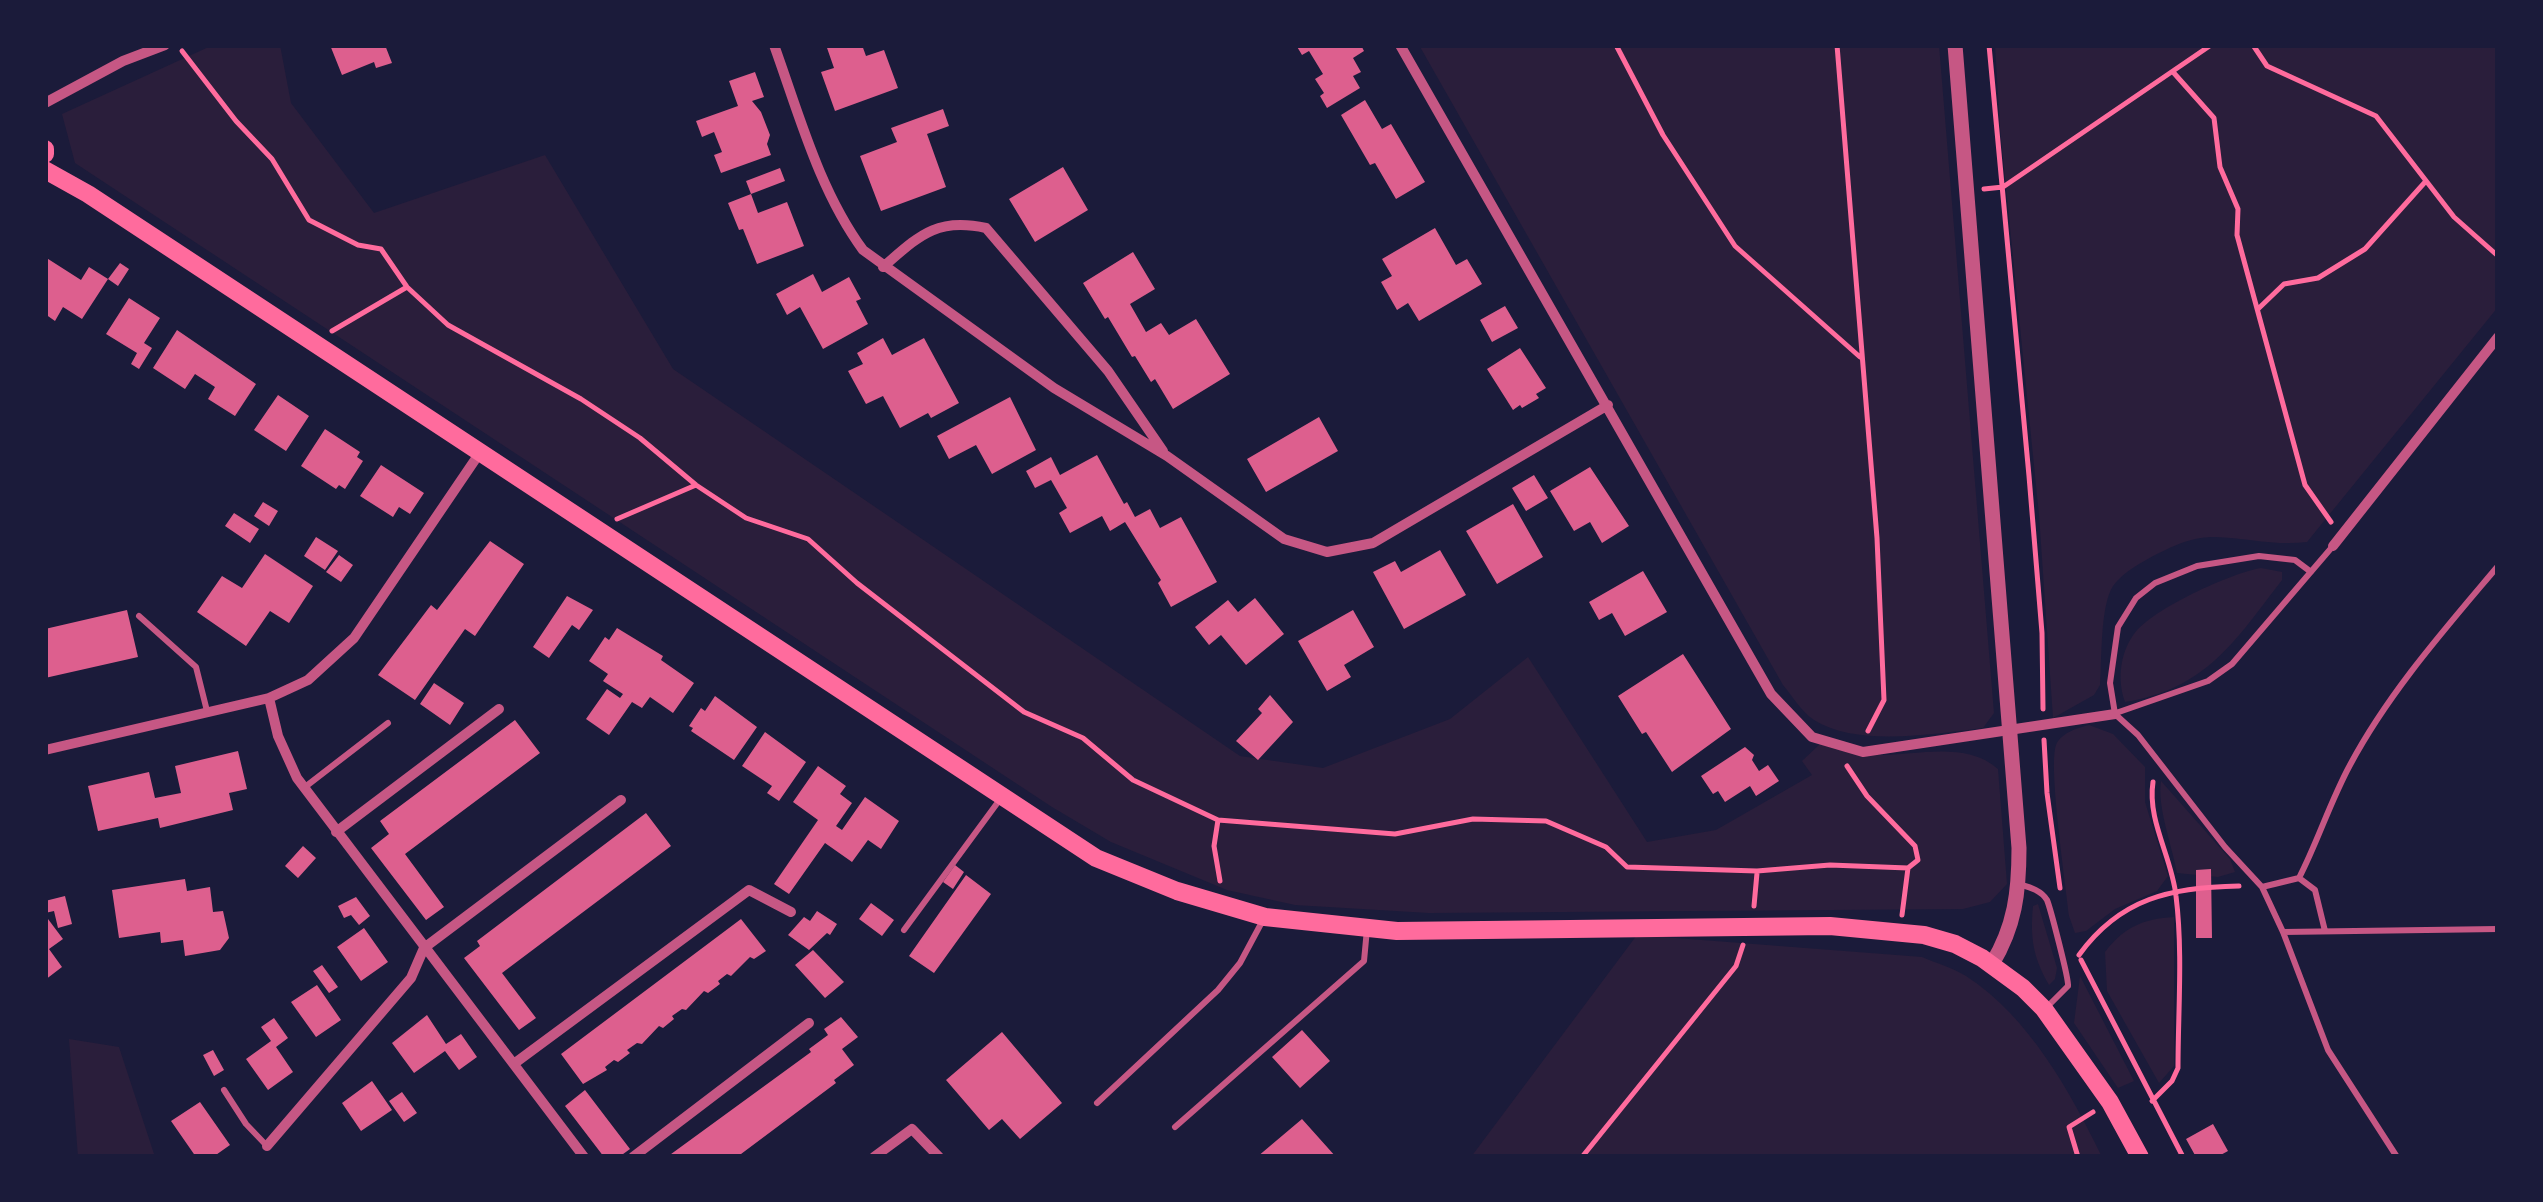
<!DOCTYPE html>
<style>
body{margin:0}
#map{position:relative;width:2543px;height:1202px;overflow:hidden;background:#1b1b3a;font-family:"Source Sans 3",sans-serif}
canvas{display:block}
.frame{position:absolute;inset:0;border:48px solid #1b1b3a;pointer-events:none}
</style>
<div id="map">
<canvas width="2543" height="1202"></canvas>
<div class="frame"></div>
</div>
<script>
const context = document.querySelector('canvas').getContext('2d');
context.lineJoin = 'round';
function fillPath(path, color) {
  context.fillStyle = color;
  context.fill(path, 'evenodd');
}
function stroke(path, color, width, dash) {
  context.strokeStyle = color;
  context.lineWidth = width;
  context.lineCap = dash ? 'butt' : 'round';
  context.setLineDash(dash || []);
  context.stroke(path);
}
const green = new Path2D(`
 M213 45H280L291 103 374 213 545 155 673 369 1240 756 1323 768 1450 719 1528 657 1647 842 1716 830 1812 775 1802 761 1820 744C1837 748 1857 755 1875 755 1915 756 1965 740 1998 769L2007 884 1990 902 1963 909 1429 913 1295 905 1227 890 1111 842 1052 807 75 163 62 114Z
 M1419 45H1939L1994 713 1983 728C1935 734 1856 747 1814 720 1801 711 1793 697 1783 685Z
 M1995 45H2498V307L2307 542C2277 546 2246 538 2215 537 2194 536 2175 545 2157 554 2142 562 2123 572 2113 586 2100 606 2102 660 2100 685L2094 695 2053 718 2039 515 2000 128Z
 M2261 568 2282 572V580C2235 641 2206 689 2125 702 2117 680 2120 653 2134 634 2152 609 2231 573 2261 568Z
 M2089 725 2113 734 2145 767V802L2168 876 2157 891 2115 909 2086 931 2075 933 2069 916C2066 885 2048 767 2056 745 2061 733 2077 728 2089 725Z
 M2161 781 2230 859 2235 872 2218 877 2177 873C2172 845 2157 807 2161 781Z
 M2038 904 2057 968 2055 979 2049 985C2033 957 2030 938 2033 906Z
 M2174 917V1066L2159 1083 2107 991 2105 952C2124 927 2143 919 2174 917Z
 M1637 935 1922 957C1936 963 1953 968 1966 976 2029 1017 2070 1091 2102 1157H1471Z
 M2080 976 2134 1081 2118 1088 2074 1023Z
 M69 1039 119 1047 155 1157H78Z`);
const building = new Path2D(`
 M330 45H385L392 63 376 68 374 62 342 75Z
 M826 45H862L866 56 884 50 898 88 835 111 821 72 834 68Z
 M1296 45H1361L1364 51 1353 58 1361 72 1353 76 1360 88 1327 108 1320 96 1324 93 1315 79 1323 74 1309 51 1302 55Z
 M755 72 764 97 752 101 761 112 770 135 767 144 771 155 721 173 714 155 722 152 714 132 702 137 696 121 738 106 729 81Z
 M1365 100 1382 129 1391 124 1425 182 1396 199 1375 163 1370 165 1341 115Z
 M943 109 949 126 927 134 946 187 881 211 860 156 897 142 891 128Z
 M1063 167 1088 210 1035 242 1009 199Z
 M780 168 785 181 751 194 746 181Z
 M751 194 758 213 787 202 804 246 757 264 743 229 739 230 728 203Z
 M1435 228 1456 265 1467 259 1482 284 1419 321 1408 303 1397 310 1381 282 1392 276 1382 259Z
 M1133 252 1155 289 1130 304 1146 332 1161 323 1169 335 1196 319 1230 374 1173 409 1155 379 1151 382 1135 356 1132 357 1108 317 1105 319 1083 283Z
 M45 257 81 280 89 267 108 279 82 319 63 307 55 321 45 314Z
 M120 263 129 269 118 286 108 279Z
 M813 274 822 292 849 277 861 299 856 301 868 324 823 349 800 307 787 315 776 294Z
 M129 298 160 318 144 343 152 348 139 369 131 364 137 353 106 334Z
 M1505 306 1518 328 1492 342 1480 320Z
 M177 330 256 384 235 416 208 399 215 387 195 374 185 389 153 368Z
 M883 338 892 355 924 338 959 403 931 418 928 413 900 428 883 396 866 404 848 371 863 364 857 353Z
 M1520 348 1546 388 1536 394 1539 398 1522 408 1520 405 1513 410 1487 369Z
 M278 395 309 416 286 451 254 430Z
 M1010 397 1036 450 992 474 976 445 949 459 937 436Z
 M1319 417 1338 451 1266 492 1247 459Z
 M325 429 360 452 357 457 363 461 345 489 339 485 336 489 301 466Z
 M1097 455 1124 504 1127 502 1135 517 1150 509 1160 528 1181 517 1217 582 1171 607 1158 583 1161 580 1125 522 1110 531 1102 516 1070 533 1059 513 1067 508 1051 480 1035 488 1026 471 1051 457 1060 475Z
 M381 465 424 493 410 514 399 507 393 517 360 496Z
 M1590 467 1629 526 1602 543 1590 522 1574 531 1550 491Z
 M1534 475 1548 498 1526 511 1512 488Z
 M263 502 278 511 269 526 254 516Z
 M1513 504 1543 557 1497 584 1466 531Z
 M234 513 259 529 250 543 225 526Z
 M316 537 338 551 325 570 304 556Z
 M490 541 524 564 475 636 465 629 415 700 378 675 431 605 437 610Z
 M1440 550 1466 595 1404 629 1373 572 1395 561 1401 572Z
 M265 554 313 586 289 623 270 611 246 646 197 612 222 576 242 588Z
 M339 555 353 565 341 582 326 572Z
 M1643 571 1667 612 1625 636 1612 613 1599 620 1589 602Z
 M567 596 593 610 579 630 572 625 549 658 533 647Z
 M1255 598 1284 634 1246 665 1221 635 1209 645 1195 627 1228 600 1238 612Z
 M127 610 138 657 45 678V629Z
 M1353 610 1374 647 1344 665 1351 677 1327 691 1298 641Z
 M617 628 663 656 661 660 694 683 673 713 650 697 642 708 632 702 609 735 586 719 607 689 620 698 623 694 603 681 608 674 589 661 605 637 609 640Z
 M1683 654 1731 729 1672 772 1646 732 1642 734 1618 696Z
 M434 683 464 703 450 725 420 704Z
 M1270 695 1293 722 1258 760 1236 741 1262 713 1258 709Z
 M715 696 757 727 734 760 691 731 693 728 689 726 701 708 705 711Z
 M515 720 540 753 405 854 444 907 426 920 371 848 389 834 380 821Z
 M765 732 806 762 779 801 767 793 772 786 742 766Z
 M1745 747 1754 755 1752 760 1759 771 1768 765 1779 781 1756 796 1750 786 1725 802 1718 791 1713 794 1701 776Z
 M238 751 247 789 229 793 233 810 160 828 158 818 98 831 88 786 149 772 155 798 181 793 175 766Z
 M818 766 846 786 840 794 852 803 836 826 842 830 865 797 899 821 881 849 868 840 852 862 825 843 789 894 774 884 818 820 793 802Z
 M646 813 671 846 502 973 536 1018 519 1030 464 958 480 946 477 941Z
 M303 846 316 858 298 878 285 866Z
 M955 865 964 872 953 889 943 882Z
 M2211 869 2212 938H2196V870Z
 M966 875 991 894 934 973 909 956Z
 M185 879 187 891 210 887 213 912 223 911 229 938 220 950 185 956 183 940 161 943 160 932 119 938 112 890Z
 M65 896 72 924 58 928 54 911 45 913V901Z
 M356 897 370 916 359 925 351 915 344 918 338 906Z
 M871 903 894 920 882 936 859 919Z
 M817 911 837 924 830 935 827 933 809 950 788 935 804 917 810 921Z
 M45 915 63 939 49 949 62 967 45 980Z
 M741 919 766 951 754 959 750 957 731 976 727 974 718 981 720 984 708 993 704 991 686 1010 682 1009 672 1016 674 1019 663 1028 659 1026 642 1044 637 1043 627 1050 630 1053 618 1062 614 1060 605 1067 607 1070 583 1084 561 1054Z
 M364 928 388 962 361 981 337 947Z
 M813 950 844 982 825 998 795 965Z
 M322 965 338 987 329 993 313 971Z
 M317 985 341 1020 316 1037 291 1002Z
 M427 1015 446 1044 461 1034 477 1057 459 1070 445 1051 414 1073 392 1043Z
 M841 1017 858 1037 842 1049 854 1065 834 1080 836 1083 737 1157H667L811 1052 809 1049 828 1035 824 1029Z
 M274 1018 288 1038 276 1047 293 1072 268 1090 246 1059 271 1041 261 1027Z
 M1302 1030 1330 1061 1300 1088 1272 1057Z
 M1002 1032 1062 1103 1020 1139 1002 1119 989 1130 946 1080Z
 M213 1050 224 1070 214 1076 203 1055Z
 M372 1081 392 1110 361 1131 342 1103Z
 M585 1090 630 1149 619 1157H604L565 1106Z
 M402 1092 417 1113 404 1122 389 1101Z
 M200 1102 230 1145 213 1157H196L171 1121Z
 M1302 1119 1336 1157H1257Z
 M2213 1124 2228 1151 2217 1157H2196L2186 1139Z`);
const path = new Path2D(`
 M1616 45 1663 135 1735 246 1860 357
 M1837 45 1877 538 1884 700 1868 731
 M1989 45 2029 476 2042 633 2043 709
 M2253 45 2267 66 2376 116 2454 217 2498 256
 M182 51 236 121 272 159 309 220 358 245 381 249 407 287 448 325 581 399 640 438 696 485 746 518 808 539 857 583 1024 712 1083 738 1133 780 1218 820 1395 834 1473 819 1546 821 1606 847 1627 867 1757 871 1830 865 1908 868
 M2173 72 2214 118 2220 167 2238 209 2237 235 2305 485 2331 522
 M1984 189 2003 187 2211 45
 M2258 309 2284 284 2318 278 2365 249 2426 181
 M332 331 407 287
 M617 519 696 485
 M2044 740 2047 793 2060 888
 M1847 766 1867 796 1915 846 1918 860 1908 868 1902 915
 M1218 820 1214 846 1220 881
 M1754 906 1757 873
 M2079 955C2120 898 2172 887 2239 886
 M2081 960 2183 1157
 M2152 1101 2172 1081 2178 1068C2178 1012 2183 952 2176 896 2172 857 2147 821 2153 782
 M1582 1157 1736 966 1743 945
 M2078 1157 2069 1127 2093 1112`);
const service = new Path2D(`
 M2311 572 2295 560 2259 556 2197 566 2155 583 2136 598 2118 627 2110 683 2115 714 2138 735 2225 847 2262 887 2283 932 2328 1050 2397 1157
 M139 616 196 667 207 711
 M2116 713 2208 681 2232 664 2333 546
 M305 787 388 723
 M2299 878 2315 890 2325 931
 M2019 884C2029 887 2041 890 2047 900 2050 907 2069 979 2068 986L2045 1009
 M2262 887 2299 878C2318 841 2330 802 2350 765 2389 692 2445 629 2498 566
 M904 930 1001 798
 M2283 932 2498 929
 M224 1090 246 1124 267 1146
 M1097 1103 1218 990 1240 963 1263 920
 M1175 1127 1364 961 1367 929`);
const minor = new Path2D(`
 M774 45C799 114 819 190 863 250L1054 388 1167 456 1284 539 1327 552 1373 543 1608 405
 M1400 45 1771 694 1812 737 1863 752 2115 714
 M45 103 123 61 165 45
 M883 267C919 236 936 217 986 228L1108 371 1163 451
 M2333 546 2498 337
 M269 698 278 736 297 778 584 1157
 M45 750 269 698 308 680 354 638 481 451
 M336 832 499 709
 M515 1063 749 890 791 912
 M267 1146 411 978 424 948 621 800
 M633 1157 809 1023
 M874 1157 912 1129 939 1157`);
const tertiary = new Path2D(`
 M1955 45 2019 848C2019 892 2015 926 1992 964`);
const secondary = new Path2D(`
 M45 149V154
 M45 170 88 194 1096 858 1177 891 1265 917 1397 931 1830 926 1924 935 1955 944 1982 958 2023 988 2044 1009 2110 1102 2140 1157`);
fillPath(green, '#2a1e3b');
fillPath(building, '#dd5f8e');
stroke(path, '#ff6b9d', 5);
stroke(service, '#c65784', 6);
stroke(minor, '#c65784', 10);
stroke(tertiary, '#c65784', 15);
stroke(secondary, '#ff6b9d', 18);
</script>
